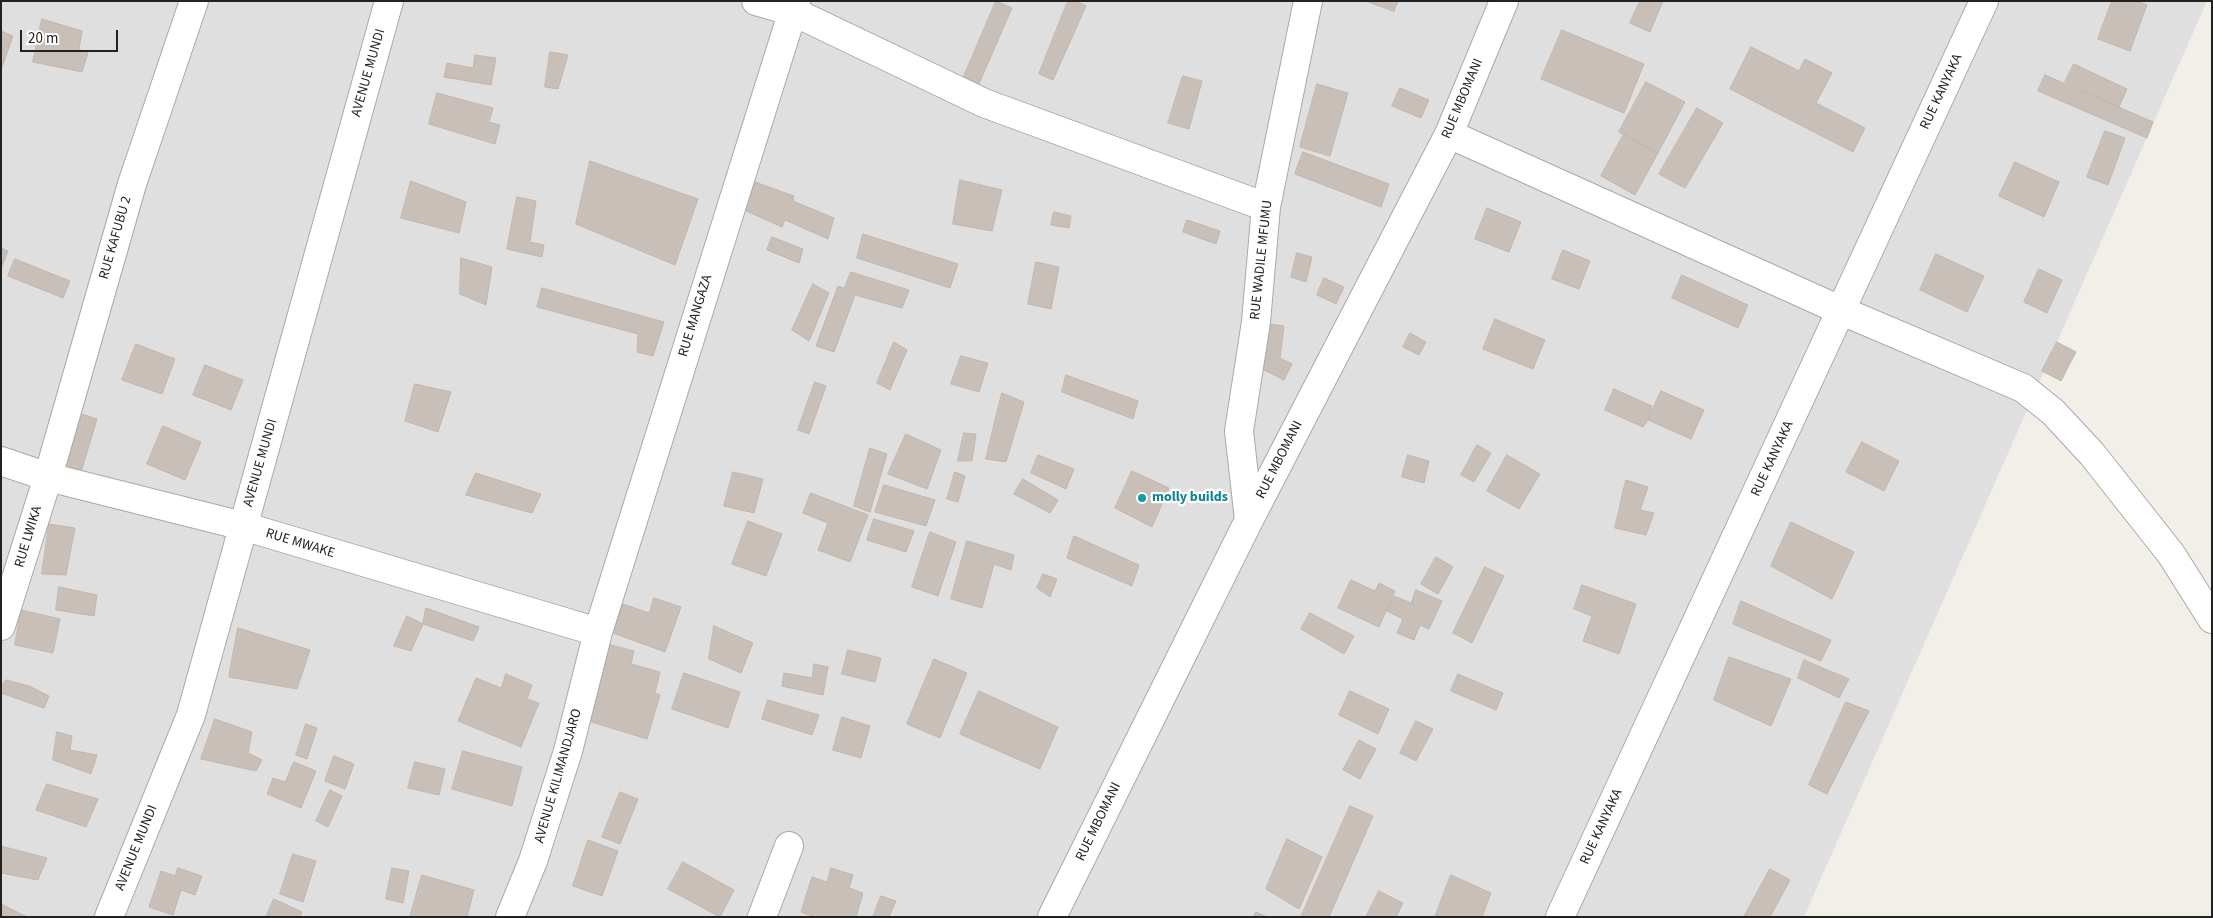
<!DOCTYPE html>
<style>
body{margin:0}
#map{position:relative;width:2213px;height:918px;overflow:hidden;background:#f2efe9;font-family:"Source Sans 3",sans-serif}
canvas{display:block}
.frame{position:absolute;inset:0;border:2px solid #222;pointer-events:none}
.scale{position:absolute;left:20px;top:30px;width:98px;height:22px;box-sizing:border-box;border:2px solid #222;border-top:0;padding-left:6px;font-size:15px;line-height:18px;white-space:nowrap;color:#222;-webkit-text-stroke:4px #fff;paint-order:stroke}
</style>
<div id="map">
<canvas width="2213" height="918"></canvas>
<div class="frame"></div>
<div class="scale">20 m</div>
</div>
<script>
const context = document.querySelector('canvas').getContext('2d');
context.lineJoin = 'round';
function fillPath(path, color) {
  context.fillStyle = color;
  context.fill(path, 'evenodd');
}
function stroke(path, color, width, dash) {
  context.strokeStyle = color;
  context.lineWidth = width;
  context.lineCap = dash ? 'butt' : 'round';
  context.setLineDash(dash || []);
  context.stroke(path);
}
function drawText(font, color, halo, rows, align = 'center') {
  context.font = font + ' "Source Sans 3",sans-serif';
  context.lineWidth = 4.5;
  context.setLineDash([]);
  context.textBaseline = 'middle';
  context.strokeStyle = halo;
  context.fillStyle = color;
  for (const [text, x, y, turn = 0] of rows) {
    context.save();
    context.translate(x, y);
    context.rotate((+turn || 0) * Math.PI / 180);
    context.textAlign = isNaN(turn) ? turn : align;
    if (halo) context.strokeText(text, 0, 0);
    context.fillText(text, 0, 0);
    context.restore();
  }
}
const residential = new Path2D(`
 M1 1H2207L1804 917H1Z`);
const building = new Path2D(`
 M996 1 1012 8 978 86 962 81Z
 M1068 1H1076L1086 6 1053 80 1039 74Z
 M1366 1H1398L1394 11Z
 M1640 1H1663L1650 32 1630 23Z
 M2112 1H2137L2147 5 2130 51 2098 39Z
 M42 19 82 31 79 49 88 53 82 72 33 62Z
 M1562 30 1644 64 1624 113 1541 79Z
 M1 31 13 36 1 70Z
 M1751 47 1799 71 1805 59 1832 73 1816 103 1865 128 1853 152 1730 89Z
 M550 52 568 55 558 89 545 87Z
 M475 55 496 58 491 85 444 77 447 63 473 68Z
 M2074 64 2127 89 2119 107 2065 82Z
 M2045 75 2153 122 2147 138 2038 91Z
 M1183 76 1202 81 1189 129 1168 123Z
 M1646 82 1685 102 1658 153 1619 132Z
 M1317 84 1348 93 1330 156 1300 147Z
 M1400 88 1429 100 1421 118 1392 106Z
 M437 93 493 108 489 122 500 125 495 144 429 124Z
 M1697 108 1723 123 1685 188 1659 174Z
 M2105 131 2125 138 2108 185 2087 177Z
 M1624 134 1658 153 1635 195 1601 176Z
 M1303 152 1389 184 1381 207 1295 174Z
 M590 161 698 199 675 265 576 224Z
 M2015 162 2059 182 2044 217 1999 196Z
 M960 180 1002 190 992 231 953 224Z
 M411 181 466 202 459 233 401 218Z
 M755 182 794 196 793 201 834 218 828 239 785 220 782 227 742 209Z
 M517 197 536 201 530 242 544 245 542 257 507 249Z
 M1487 208 1521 222 1509 252 1475 239Z
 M1054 212 1071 216 1069 228 1051 225Z
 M1187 220 1220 231 1216 244 1183 232Z
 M863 234 958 264 950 288 857 258Z
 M772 237 803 249 799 263 767 250Z
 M1 248 8 251 1 269Z
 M1563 250 1590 261 1579 289 1552 279Z
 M1297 253 1312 257 1306 282 1291 277Z
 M1936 254 1984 276 1967 312 1920 290Z
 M461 258 492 267 486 305 460 294Z
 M15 259 70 281 63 298 8 276Z
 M1036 262 1059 267 1051 309 1028 304Z
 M2039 269 2062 280 2047 313 2024 302Z
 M851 272 909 290 902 308 855 295 834 352 816 346 838 286 844 288Z
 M1682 275 1748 305 1738 328 1672 298Z
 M1324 278 1344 287 1336 304 1317 295Z
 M813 284 829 293 809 341 792 330Z
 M542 288 664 322 653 356 637 352 638 334 537 307Z
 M1495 319 1545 340 1533 369 1483 349Z
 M1267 324 1284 326 1280 358 1292 364 1284 380 1262 369Z
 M1410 333 1426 342 1419 355 1403 347Z
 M894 342 907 350 890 390 877 383Z
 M2057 342 2076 352 2061 381 2042 371Z
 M136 344 175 359 162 394 122 380Z
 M961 356 988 363 979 392 951 384Z
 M205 365 243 380 231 410 193 395Z
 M1066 375 1138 401 1133 419 1062 392Z
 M815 382 826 386 809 434 798 430Z
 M415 384 451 392 438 432 405 421Z
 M1614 389 1652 406 1648 420 1643 427 1605 410Z
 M1661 391 1704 410 1691 439 1648 420Z
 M1002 393 1024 402 1006 462 986 459Z
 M76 412 97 419 79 479 55 474Z
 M163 426 201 442 185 480 147 464Z
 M964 433 976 434 972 461H958Z
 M906 434 941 450 927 489 888 474Z
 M1862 442 1899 461 1884 491 1846 472Z
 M1477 445 1491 453 1474 482 1461 475Z
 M870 448 887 454 870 512 854 506Z
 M1038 455 1074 469 1066 489 1031 473Z
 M1408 455 1429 461 1424 483 1402 477Z
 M1507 455 1540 474 1519 509 1487 491Z
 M1132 471 1169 488 1152 527 1115 508Z
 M733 472 763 479 754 513 724 506Z
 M955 472 965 476 958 502 947 499Z
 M476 473 541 494 532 513 466 495Z
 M1023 479 1058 500 1050 513 1014 494Z
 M1626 480 1648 487 1640 510 1654 513 1646 535 1615 528Z
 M884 485 935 500 926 526 875 512Z
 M811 493 868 515 850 562 818 550 828 523 803 513Z
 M874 519 914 531 906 552 867 540Z
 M748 521 782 534 766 576 732 564Z
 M1791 522 1854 552 1832 599 1771 566Z
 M49 524 75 528 66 575 42 574Z
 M930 532 956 542 938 596 912 587Z
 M1074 536 1139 565 1132 586 1067 558Z
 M967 541 1014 555 1011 570 994 564 982 608 951 599Z
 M1436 557 1453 567 1438 594 1421 584Z
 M1485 567 1504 576 1472 643 1453 633Z
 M1043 574 1057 579 1050 597 1037 588Z
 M1351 580 1375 591 1379 583 1395 591 1379 627 1338 608Z
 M1582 585 1636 604 1619 654 1583 641 1592 616 1574 609Z
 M59 587 97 595 94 616 56 610Z
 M1416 590 1442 601 1429 629 1420 625 1414 640 1397 633 1403 619 1387 611 1394 596 1411 603Z
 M654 598 681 607 665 652 613 633 623 604 649 613Z
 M1741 601 1831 640 1821 661 1733 624Z
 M426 608 479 627 473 641 423 624Z
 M21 610 60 619 53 653 15 645Z
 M1310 613 1354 636 1344 654 1301 629Z
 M407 616 423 624 411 651 394 646Z
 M714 626 753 643 741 673 709 659Z
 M238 628 310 650 297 689 229 677Z
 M603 643 634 651 631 664 660 672 655 693 660 695 647 739 585 720Z
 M848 650 881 658 875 682 842 674Z
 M1729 657 1791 679 1771 726 1714 700Z
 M934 659 967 673 940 738 907 724Z
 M1804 660 1849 679 1839 698 1798 678Z
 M814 664 828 667 823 695 782 686 784 673 812 678Z
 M684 673 740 692 728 728 672 709Z
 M506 674 532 685 527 699 539 703 521 747 458 721 476 678 501 688Z
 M1458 674 1503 693 1496 710 1451 691Z
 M6 680 29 686 49 696 44 708 1 693V687Z
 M979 691 1058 727 1040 769 960 734Z
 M1350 691 1389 709 1378 734 1339 715Z
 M768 700 819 715 812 735 762 719Z
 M1846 702 1869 711 1827 794 1809 785Z
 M842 717 870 726 861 758 833 750Z
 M215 719 252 732 248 753 262 760 256 771 201 759Z
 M1416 721 1433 729 1416 761 1400 753Z
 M306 724 317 728 307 759 296 755Z
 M57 732 72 736 70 750 97 755 91 774 53 760Z
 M1359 740 1376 749 1360 779 1343 770Z
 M463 751 522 767 512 806 452 789Z
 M334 756 354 764 345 789 325 781Z
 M294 762 316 771 301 808 267 794 273 778 285 782Z
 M415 762 445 769 439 795 408 788Z
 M47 784 98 799 86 827 36 810Z
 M330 790 342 796 328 827 316 821Z
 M620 792 638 799 620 844 602 837Z
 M1350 806 1373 816 1329 917H1301Z
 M1287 839 1322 857 1299 909 1266 889Z
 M588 840 618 851 602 896 573 886Z
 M1 846 47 858 38 880 1 873Z
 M293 854 316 861 303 902 280 894Z
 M683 862 734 890 720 917 668 889Z
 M178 868 202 876 195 895 181 890 173 915 149 907 161 871 175 876Z
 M392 868 409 871 403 903 386 899Z
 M831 868 853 875 849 888 863 893 856 917H815L801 912 812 877 827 882Z
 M1770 869 1790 880 1770 917H1744Z
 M422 875 474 890 467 917H410Z
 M1451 875 1491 893 1482 917H1435Z
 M1379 891 1403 903 1396 917H1366Z
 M881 896 896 901 889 917H873Z
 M274 899 302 912 300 917H266Z
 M1 904 27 917H1Z
 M1256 912 1267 917H1254Z`);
const street = new Path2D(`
 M756 1 794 12 984 103 1266 207
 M1449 134 1842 311 2023 388 2053 412 2092 454 2171 554 2212 619
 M1 461 48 477 243 526 598 632
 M1249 520 1239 431 1256 322 1266 207 1308 1
 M1 626 48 477 132 184 194 1
 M109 917 191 715 389 1
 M510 917 533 861 568 751 598 632 796 1
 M762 917 789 846
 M1052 917 1249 520 1449 134 1504 1
 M1560 917 1984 1`);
const markers = [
 [1142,498,5,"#0f9aa8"]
];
const streetNames = [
 ["AVENUE MUNDI",369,73,-74],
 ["RUE KANYAKA",1942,92,-65],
 ["RUE MBOMANI",1463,99,-67],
 ["RUE KAFUBU 2",116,238,-74],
 ["RUE WADILE MFUMU",1262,260,-84],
 ["RUE MANGAZA",696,316,-73],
 ["RUE KANYAKA",1773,459,-65],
 ["RUE MBOMANI",1280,460,-63],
 ["AVENUE MUNDI",261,463,-74],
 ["RUE LWIKA",29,537,-73],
 ["RUE MWAKE",300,544,17],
 ["AVENUE KILIMANDJARO",559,776,-74],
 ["RUE MBOMANI",1099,822,-64],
 ["RUE KANYAKA",1602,827,-65],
 ["AVENUE MUNDI",137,848,-68]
];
const cultureNames = [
 ["molly builds",1152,498]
];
fillPath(residential, '#e0dfdf');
fillPath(building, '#c7bfb8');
stroke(building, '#c4b6ab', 1);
stroke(street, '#a9a9a9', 30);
stroke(street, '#fff', 28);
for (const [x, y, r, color] of markers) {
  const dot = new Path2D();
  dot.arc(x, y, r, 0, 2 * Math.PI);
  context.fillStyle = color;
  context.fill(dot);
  stroke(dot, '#fff', 2);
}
drawText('14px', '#222', '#fff', streetNames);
drawText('bold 14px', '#0d838f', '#fff', cultureNames, 'left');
</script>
